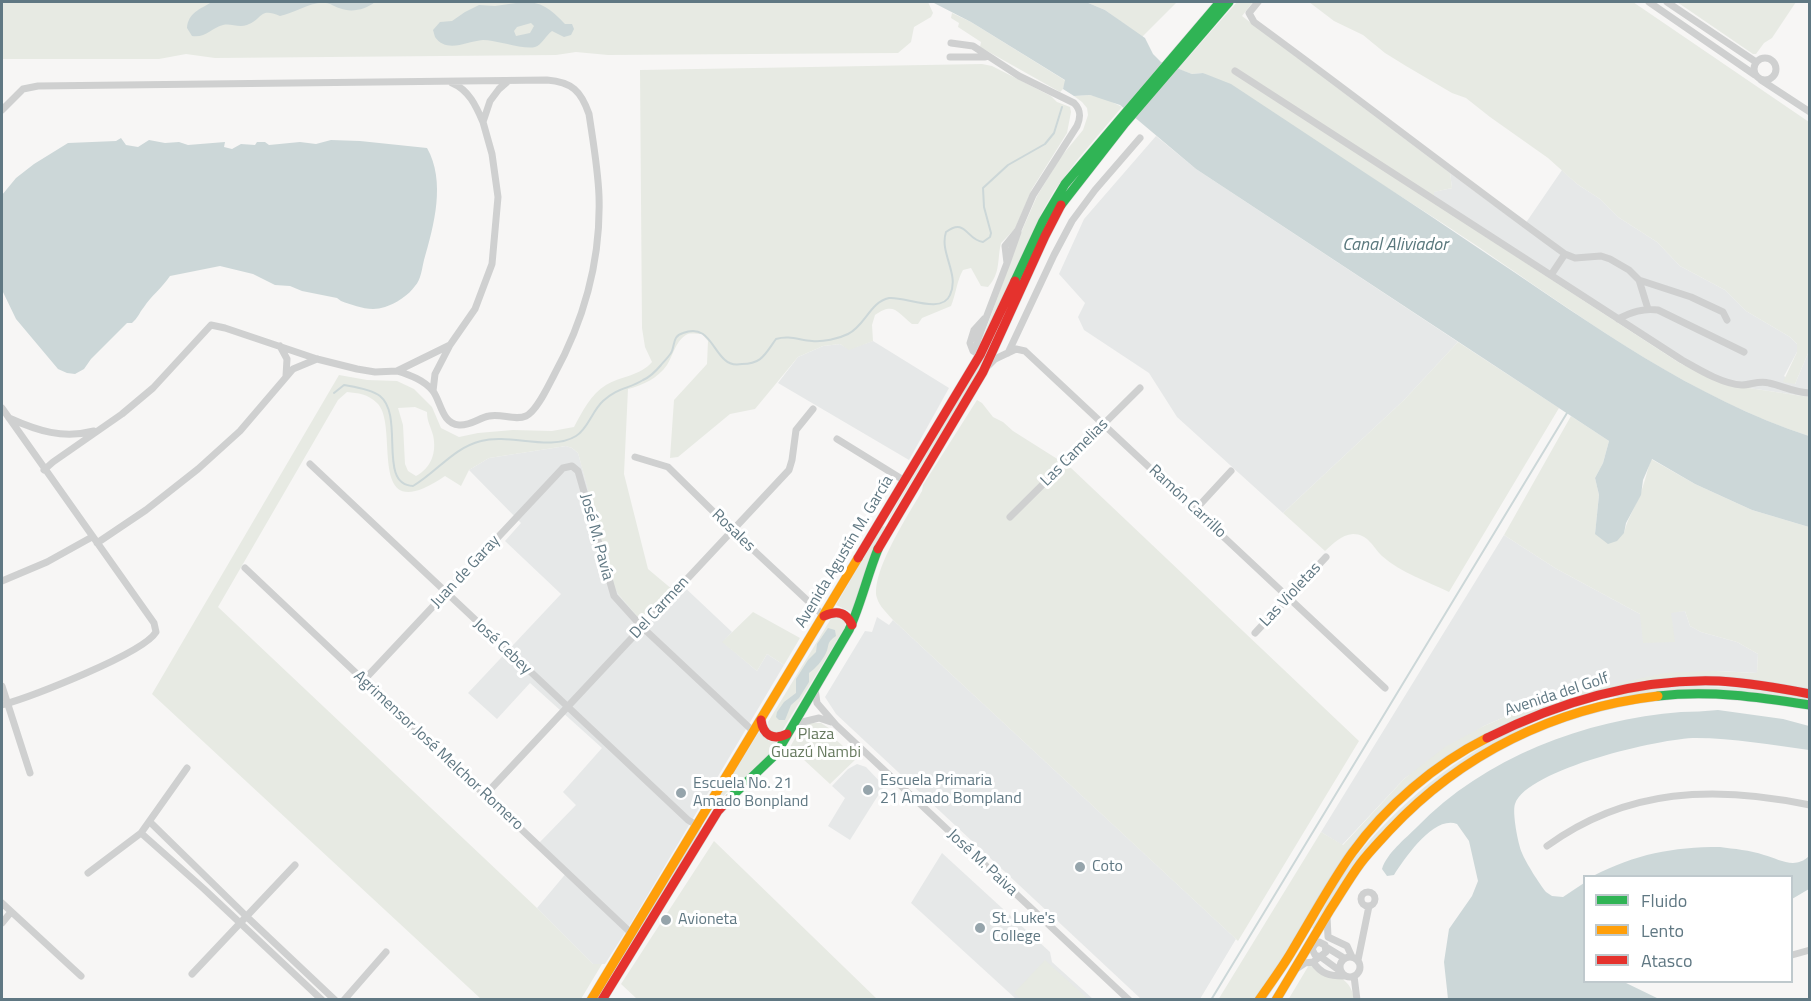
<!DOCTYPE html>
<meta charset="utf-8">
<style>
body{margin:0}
#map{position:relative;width:1811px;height:1001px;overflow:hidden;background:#f7f6f5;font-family:"Titillium Web",sans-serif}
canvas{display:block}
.frame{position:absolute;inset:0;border:3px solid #607883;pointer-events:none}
.legend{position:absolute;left:1583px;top:875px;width:210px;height:108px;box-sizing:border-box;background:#fff;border:2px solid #bfc9cd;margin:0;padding:8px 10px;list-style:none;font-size:18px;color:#607883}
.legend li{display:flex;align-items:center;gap:12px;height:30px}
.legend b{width:30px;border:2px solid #bfc9cd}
</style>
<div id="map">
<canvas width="1811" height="1001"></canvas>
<div class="frame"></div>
<ul class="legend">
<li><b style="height:8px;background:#30b455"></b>Fluido</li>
<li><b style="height:8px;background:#ff9f0a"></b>Lento</li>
<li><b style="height:8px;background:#e5322d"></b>Atasco</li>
</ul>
</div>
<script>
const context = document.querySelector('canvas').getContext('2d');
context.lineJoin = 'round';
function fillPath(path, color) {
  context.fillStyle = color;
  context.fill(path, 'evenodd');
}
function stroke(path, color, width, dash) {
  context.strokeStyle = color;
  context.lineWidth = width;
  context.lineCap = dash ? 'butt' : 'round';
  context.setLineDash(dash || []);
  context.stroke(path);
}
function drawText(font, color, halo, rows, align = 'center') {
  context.font = font + ' "Titillium Web",sans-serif';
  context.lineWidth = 6;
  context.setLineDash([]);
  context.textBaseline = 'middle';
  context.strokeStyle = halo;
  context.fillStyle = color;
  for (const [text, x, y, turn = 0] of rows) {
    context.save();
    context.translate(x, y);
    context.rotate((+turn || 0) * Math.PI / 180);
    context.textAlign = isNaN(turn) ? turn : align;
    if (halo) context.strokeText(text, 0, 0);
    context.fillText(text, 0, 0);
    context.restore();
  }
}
const built = new Path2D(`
 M1156 136 1196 169 1458 342 1404 400 1283 513 1177 417 1149 373 1084 330 1078 317 1085 303 1059 274 1084 219Z
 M1562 170 1577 184 1600 199 1618 217 1657 242 1680 266 1725 290 1746 311 1790 337 1797 344V352L1784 376 1795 384 1809 351V397L1742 387 1712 379 1678 362 1434 203 1433 192 1452 188 1450 173 1523 227Z
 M873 341 949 388 909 460 778 383 798 357 823 346 840 344 849 349Z
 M566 446 572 448 578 453 618 594 643 622 680 583 732 632 723 642 757 671 767 654 784 665 631 923 605 964H593L537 908 568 871 539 843 576 805 563 792 602 748 530 683 497 719 468 693 561 594 505 541 521 523 469 470 489 458Z
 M1504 535 1555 568 1640 614 1685 611 1690 626 1701 632 1737 642 1758 654 1757 673 1716 671 1543 700 1484 726 1405 778 1342 845 1321 832Z
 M877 617 889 625 893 620 1236 939 1200 999H1141L836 714 825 697 865 631 872 632Z
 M857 764 866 767 884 786 850 840 828 826 845 798 832 786 848 769Z
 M942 853 1050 952 1052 962 1093 999H1016L911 903Z`);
const green = new Path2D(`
 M2 2H928L933 13 931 17 914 27 911 42 898 53 608 55 576 52 556 55 215 58 186 54 159 59H2Z
 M1086 2H1177L1142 37 1105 10Z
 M1237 2H1253L1242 16 1450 173 1452 188 1434 192V203L1678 362 1712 379 1742 387 1809 397V436C1677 393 1568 306 1453 230 1371 176 1286 126 1203 73L1192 74 1178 69Z
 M1309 2H1633L1809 122V351L1795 384 1783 382 1797 352V344L1790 337 1746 311 1725 290 1680 266 1657 242 1618 217 1600 199 1577 184 1548 158 1490 117 1466 98 1452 93 1406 66 1385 53 1363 35 1334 21Z
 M1677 2H1796L1772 38 1764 43 1756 54H1753Z
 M952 13 971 22 1066 81 1063 89 1060 92 980 47 981 42 958 27 959 23 951 18Z
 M982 64 992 66 1051 96 1057 102 1070 107 1071 112 1067 133 1032 189 1015 229 1001 243C997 259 1001 273 988 287L981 286 971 268 963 270C957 280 956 294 951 306L922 318 918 324H912C898 313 894 301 875 315L872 325 873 341 849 350 840 344 823 346 798 357 755 409 730 414 678 457 670 458 674 400 707 364 708 341 702 334C698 334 691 333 688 334 676 339 673 356 667 365 657 379 643 385 628 389L624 474 648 569 673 590 643 623 618 594 614 585 578 453 572 448 566 446 489 458 469 470 461 486 445 476C363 532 401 425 377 403 368 394 358 393 347 392L338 400 218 607 537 908 593 964H602L581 999H481L152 694 339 375 367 380 397 381 414 389 432 407 441 428 459 437 478 433 513 430 552 431 574 427C582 412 591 394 606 385 621 376 640 376 652 362L645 347 642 328 640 70ZM415 407 427 412C427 422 431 427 433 435 437 453 431 468 416 476L408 471 405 464 403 425 398 408Z
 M1090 95 1106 99 1122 107 1078 159 1054 191 1041 214 1001 307 980 346 1020 235 1037 196 1060 158 1083 130 1088 115 1087 108 1082 102 1074 96Z
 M998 332 991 351 888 521V519Z
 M1458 342 1559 408 1449 592C1427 581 1401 573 1382 556 1373 547 1368 534 1353 534 1341 535 1333 544 1325 551L1283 513 1404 400Z
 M977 400 982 403 993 417 1003 422 1013 431 1070 467 1359 741 1238 941 893 620C888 614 879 606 877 598 870 573 910 512 922 491L923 485Z
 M1571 416 1609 441 1603 463 1595 478 1599 495 1595 534 1624 533C1627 520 1634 509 1639 497 1644 486 1647 471 1651 459L1695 484 1752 510 1809 527V691L1674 679 1532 713 1406 792 1322 894 1277 966 1254 999 1218 1000 1321 832 1343 845 1405 778 1445 747 1484 726 1543 700 1665 673 1716 671 1757 673 1758 654 1737 642 1701 632 1690 626 1685 611 1671 613 1675 642 1643 643 1640 614 1555 568 1504 535Z
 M885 526 853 613 836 605 882 527Z
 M753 612 800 638 784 665 767 654 757 671 722 642Z
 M832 617H842L845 621V627L782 731 773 733 769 730 768 722Z
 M1695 686C1734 686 1771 691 1809 698V702L1766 694 1609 697 1575 707 1534 722 1478 753 1438 780 1392 821 1354 865 1314 929 1312 928C1326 906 1336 882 1352 862 1416 780 1506 719 1608 696 1637 690 1666 688 1695 686Z
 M809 723H821L835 732 836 740 857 758 830 784 790 747 802 726Z
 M759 732 769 741 778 743C767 762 748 773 732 787 725 794 718 802 712 809Z
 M702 829 599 999 596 1000 699 830Z
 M714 841 877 999H637L621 984Z
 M1045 960 1088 999H1021L1014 993Z
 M1309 965C1328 973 1352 975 1354 1000H1288Z`);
const water = new Path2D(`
 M212 2H375C365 10 351 13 339 8 335 7 330 3 326 3 311 1 293 14 280 16 259 7 263 19 247 25 238 28 231 23 223 25 211 28 206 38 192 36L187 28C188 13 200 9 212 2Z
 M523 2C542 1 553 11 565 24H572L574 29 571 35 564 37 552 31C546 35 542 45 535 47 524 50 497 40 483 40 467 41 447 54 435 37L433 30 440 22 452 21 465 12 479 5 495 6ZM531 23 534 26 530 33 516 36 514 31 517 27Z
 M928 2H1086L1105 10 1145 38 1153 54 1161 62 1192 74 1203 73 1231 84C1318 142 1406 199 1493 258 1593 325 1693 398 1809 436V527L1752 510 1695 484 1652 459 1643 480 1641 495 1626 523 1624 533 1617 541 1608 544 1595 534 1599 495 1595 478 1603 463 1609 441 1196 169 1120 105 1090 95 1074 96 1063 89 1065 80 971 22 934 3Z
 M121 138 126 145 138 147 149 140 165 143 179 142 188 145 225 142 224 147 232 149 241 144 255 145 257 142H265L269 145 300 142 316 144 331 140 360 141 427 148C446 181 434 226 424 260 422 268 421 280 415 286 409 295 395 304 385 307 370 312 355 306 341 301L337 298 302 291 290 286 275 285 253 274 220 266 170 276C162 288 151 296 144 307 139 313 138 318 132 323H127L91 359 84 369 75 374 67 373 58 369 16 319 2 290V195L16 178 34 164 68 143 116 141Z
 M828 628 835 630 836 636C826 643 830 644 826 653 822 661 816 668 809 673V682L799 698 791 705 785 720H779L776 717 777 712 784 702 796 693V679L808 660 816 652 817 644Z
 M1718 710 1783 719 1809 726V750C1772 745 1733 738 1696 738 1661 738 1527 769 1515 804 1512 812 1518 844 1522 853 1526 863 1539 883 1546 892L1552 896 1563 897 1584 883V982H1624L1659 999H1448L1444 962 1449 929 1472 896 1478 881 1469 841 1457 824C1434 815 1405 858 1394 875L1387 876 1382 869C1387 853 1405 839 1417 827 1485 757 1584 720 1681 712 1693 712 1705 711 1718 710Z
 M1720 847C1734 849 1750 850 1764 855 1779 859 1795 870 1809 856V889L1792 899V876H1593C1636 854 1672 847 1720 847Z`);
const stream = new Path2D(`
 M334 393 344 385C355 387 371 389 380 396 405 416 377 485 413 486 437 472 453 448 481 441 510 433 550 452 576 436 588 429 592 411 603 401 618 387 629 389 643 380 650 377 656 371 661 365 664 361 670 356 672 351 675 343 673 336 683 333 708 324 711 348 725 360 729 364 736 365 742 364 762 364 765 354 776 339 789 335 799 340 812 341 823 342 838 339 848 334 865 326 870 302 889 298 904 296 942 315 950 295 960 274 939 253 946 232 966 217 966 240 983 242L990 237 991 233 984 207 983 188 1008 165 1045 144 1054 133 1062 107
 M1211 1000 1567 413`);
const street = new Path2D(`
 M1258 2 1249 13 1254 22C1358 98 1460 178 1565 254L1551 275
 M1649 2 1755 75
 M1667 2 1756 62
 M951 43 973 46 1019 76 1074 103C1081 110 1081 117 1077 126L1033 195 1018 230 1005 246 1007 263 978 339 977 347 980 355
 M950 57H985
 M1754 69a11 11 0 1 1 22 0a11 11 0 1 1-22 0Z
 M1235 71 1682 360C1698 369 1722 384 1742 385 1751 385 1759 380 1769 383 1783 386 1795 393 1810 393
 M1761 80 1810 112
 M452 83C469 90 476 106 483 122
 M2 110 23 89 38 86 547 80C572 82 581 91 589 114 593 141 598 169 599 196 601 259 584 320 554 375 548 386 537 411 526 416 515 421 501 413 489 416 479 418 470 426 459 425 442 424 441 402 433 391 424 380 410 375 397 371
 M1565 254 1575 258 1601 256 1610 259 1629 270 1639 280 1691 297 1723 312 1727 320
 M1007 263 1018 232
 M1639 280 1648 309
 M1618 319C1632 312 1643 308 1658 310L1744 352
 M280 346 287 359 286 376
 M1008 353 1054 255 1072 221 1095 190 1140 138
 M980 355 973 351 970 343 974 330 984 319
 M989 365 995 359 1016 349 1025 351 1385 688
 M433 391 435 374 449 347
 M2 408 154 623 156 632C143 654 30 697 2 705
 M9 418C38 431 63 439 94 431
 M837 439 905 481
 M635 457 668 467 732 530 824 616
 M310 464 688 820 698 826
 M44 470 53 462 122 414 153 388 211 325 225 328 317 359 357 369 375 372 397 371 450 345 475 309 492 264 498 197 492 154 483 122 490 101 499 89 507 82
 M1195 510 1231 471
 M1010 517 1140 388
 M97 543 146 510 198 469 240 431 293 369 317 359
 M245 568 631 933
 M2 581 47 562 92 537
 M1255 633 1326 557
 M363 681 563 468 572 466 578 471 614 596 642 627 754 732
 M2 686 30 773
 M815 689 817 703 836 725 1129 1000
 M794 724 819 718 831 722
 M485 795 789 470 792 460 796 430 813 409
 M150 822 246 916 335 1000
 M141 833 204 889 322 1000
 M1547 846C1627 788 1715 785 1810 805
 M88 873 141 833 187 768
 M1361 899a7 7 0 1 1 14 0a7 7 0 1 1-14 0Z
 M2 903 81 976
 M1327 916 1328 937 1347 946 1352 957
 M2 923 11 912
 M1326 947 1344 958
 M1792 955 1810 950
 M1340 967a10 10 0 1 1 20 0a10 10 0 1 1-20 0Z
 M1321 957 1340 971
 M1358 960 1369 906
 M1313 962 1326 952 1325 945 1319 942 1315 944 1312 949 1315 955 1320 957
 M1296 969 1305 963 1313 962C1321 974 1330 976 1343 976
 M192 974 295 865
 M1354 976 1357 1000
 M344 1000 386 952`);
const fast = new Path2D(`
 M1061 205 1125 123 1229 2
 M1015 281 1043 221 1065 184 1220 2
 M1658 696C1710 690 1758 697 1810 705
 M729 799 776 754 849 630C861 604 867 576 878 549`);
const slow = new Path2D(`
 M591 1000 858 558
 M1259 1000C1270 984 1282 968 1292 951 1312 918 1330 884 1352 853 1386 806 1435 764 1487 738
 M1276 1000C1294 970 1312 940 1330 910 1340 895 1349 879 1360 864 1369 852 1380 841 1390 830 1461 754 1555 708 1658 696`);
const jam = new Path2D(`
 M878 549 983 372 1045 236 1061 205
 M858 558 980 355 1015 281
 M824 616C837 610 846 612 852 625
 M761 720C763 735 773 741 787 734
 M1487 738C1559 702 1637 678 1719 681 1750 683 1780 688 1810 694
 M602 1000 718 811 729 799`);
const markers = [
 [868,790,6,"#95a4ab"],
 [681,793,6,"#95a4ab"],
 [1080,867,6,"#95a4ab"],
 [666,920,6,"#95a4ab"],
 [980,928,6,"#95a4ab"]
];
const streetNames = [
 ["Las Camelias",1075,453,-45],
 ["Ramón Carrillo",1187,502,43],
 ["Rosales",733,531,44],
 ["José M. Pavía",596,537,75],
 ["Avenida Agustín M. García",845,552,-59],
 ["Juan de Garay",466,572,-47],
 ["Las Violetas",1291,595,-47],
 ["Del Carmen",660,608,-47],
 ["José Cebey",502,647,43],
 ["Avenida del Golf",1557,695,-18],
 ["Agrimensor José Melchor Romero",438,751,43],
 ["José M. Paiva",982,863,43]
];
const parkNames = [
 ["Plaza",816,735],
 ["Guazú Nambi",816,753]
];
const poiNames = [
 ["Escuela Primaria",880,781],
 ["21 Amado Bompland",880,799],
 ["Escuela No. 21",693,784],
 ["Amado Bonpland",693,802],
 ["Coto",1092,867],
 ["St. Luke's",992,919],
 ["College",992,937],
 ["Avioneta",678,920]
];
const waterNames = [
 ["Canal Aliviador",1395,246]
];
fillPath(built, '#e6e8e8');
fillPath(green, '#e7eae3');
fillPath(water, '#ccd7d8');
stroke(stream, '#ccd7d8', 2);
stroke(fast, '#d1d3d4', 10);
stroke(slow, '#d1d3d4', 10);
stroke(jam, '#d1d3d4', 10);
stroke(street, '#cfd0d0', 7);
stroke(fast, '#30b455', 9);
stroke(slow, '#ff9f0a', 9);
stroke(jam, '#e5322d', 9);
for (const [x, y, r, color] of markers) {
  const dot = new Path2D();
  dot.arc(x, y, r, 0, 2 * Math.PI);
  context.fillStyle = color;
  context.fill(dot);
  stroke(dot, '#fff', 2);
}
drawText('16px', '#607883', '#fff', streetNames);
drawText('16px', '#677a5f', '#fff', parkNames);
drawText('16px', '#607883', '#fff', poiNames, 'left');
drawText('italic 18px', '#5a787d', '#fff', waterNames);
</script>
